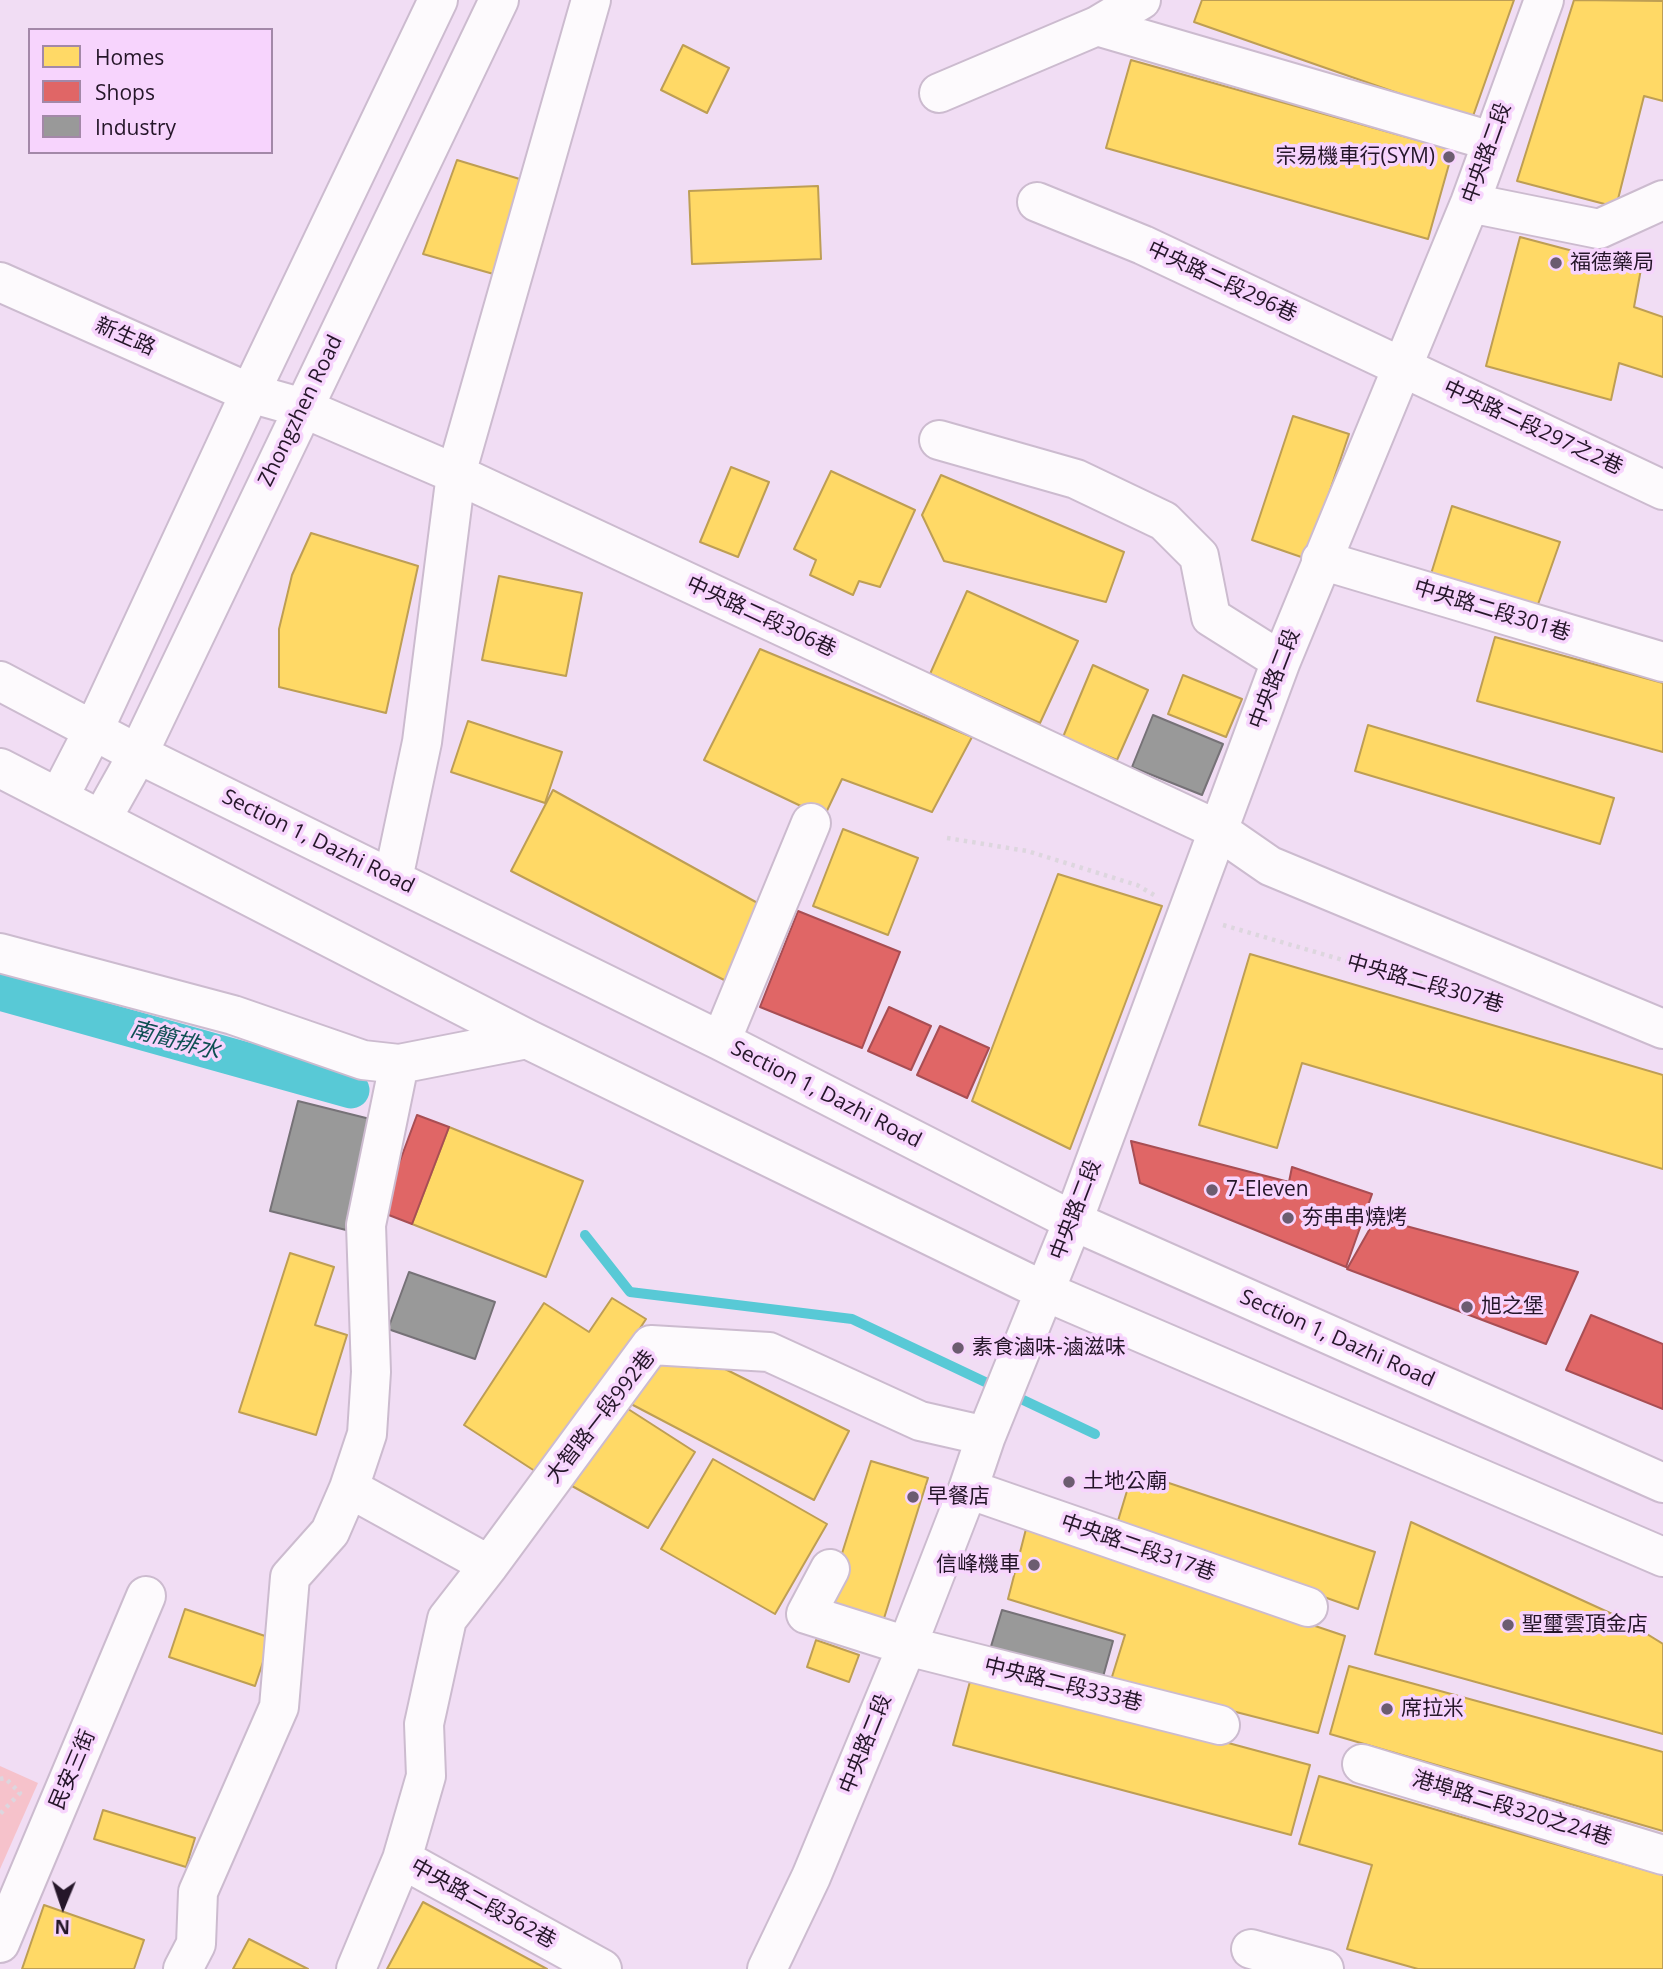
<!DOCTYPE html>
<meta charset="utf-8">
<style>
body{margin:0}
#map{position:relative;width:1663px;height:1969px;overflow:hidden;background:#f1ddf4;font-family:"Open Sans",sans-serif}
canvas{display:block}
.legend{position:absolute;left:28px;top:28px;width:245px;height:126px;box-sizing:border-box;background:#f7d4fd;border:2px solid #a388a8;margin:0;padding:9px 12px;list-style:none;font-size:21px;color:#251629}
.legend li{display:flex;align-items:center;gap:14px;height:35px}
.legend b{width:35px;border:2px solid #a388a8}
.north{position:absolute;left:28px;top:1871px;width:70px;height:70px;-webkit-text-stroke:5px #f7d4fd;paint-order:stroke;rotate:182deg;font-size:19px;font-weight:700;line-height:28px;text-align:center;color:#251629}
.north::after{content:'';display:block;margin:auto;width:24px;height:32px;background:#251629;clip-path:polygon(50% 0,100% 100%,50% 72%,0 100%)}
</style>
<div id="map">
<canvas width="1663" height="1969"></canvas>
<ul class="legend">
<li><b style="height:19px;background:#ffd966"></b>Homes</li>
<li><b style="height:19px;background:#e06666"></b>Shops</li>
<li><b style="height:19px;background:#999"></b>Industry</li>
</ul>
<div class="north">N</div>
</div>
<script>
const context = document.querySelector('canvas').getContext('2d');
context.lineJoin = 'round';
function fillPath(path, color) {
  context.fillStyle = color;
  context.fill(path, 'evenodd');
}
function stroke(path, color, width, dash) {
  context.strokeStyle = color;
  context.lineWidth = width;
  context.lineCap = dash ? 'butt' : 'round';
  context.setLineDash(dash || []);
  context.stroke(path);
}
function drawText(font, color, halo, rows, align = 'center') {
  context.font = font + ' "Open Sans","Noto Sans TC",sans-serif';
  context.lineWidth = 7;
  context.setLineDash([]);
  context.textBaseline = 'middle';
  context.strokeStyle = halo;
  context.fillStyle = color;
  for (const [text, x, y, turn = 0] of rows) {
    context.save();
    context.translate(x, y);
    context.rotate((+turn || 0) * Math.PI / 180);
    context.textAlign = isNaN(turn) ? turn : align;
    if (halo) context.strokeText(text, 0, 0);
    context.fillText(text, 0, 0);
    context.restore();
  }
}
const green = new Path2D(`
 M0 1766 38 1783 0 1869Z`);
const homes = new Path2D(`
 M1202 0H1514L1472 119 1194 22Z
 M1574 0 1663 1V101L1644 96 1616 207 1517 181Z
 M683 45 729 68 707 113 661 90Z
 M1131 60 1453 150 1428 239 1106 148Z
 M457 160 523 180 497 275 423 254Z
 M818 186 821 259 692 264 689 191Z
 M1520 237 1641 269 1634 307 1663 317V377L1619 363 1611 400 1486 366Z
 M1293 416 1349 434 1307 559 1252 540Z
 M731 467 769 482 738 557 700 542Z
 M831 471 915 510 880 587 859 581 853 595 810 575 816 560 794 549Z
 M941 475 1124 552 1106 602 944 561 922 515Z
 M1452 506 1560 542 1536 610 1431 574Z
 M311 533 418 566 386 713 279 687V629L292 575Z
 M499 576 582 593 566 676 482 660Z
 M967 591 1078 641 1040 723 930 674Z
 M1495 637 1663 683V752L1477 701Z
 M760 649 972 737 932 812 842 779 824 817 704 760Z
 M1093 665 1148 690 1117 760 1063 737Z
 M1183 675 1242 699 1226 737 1168 714Z
 M468 721 562 752 545 803 451 772Z
 M1368 725 1614 798 1600 844 1355 771Z
 M553 790 763 906 728 982 511 871Z
 M843 829 918 858 888 935 813 906Z
 M1058 874 1162 906 1070 1149 972 1101Z
 M1250 954 1663 1075V1169L1302 1063 1277 1148 1199 1125Z
 M449 1127 583 1181 546 1277 412 1224Z
 M290 1253 334 1267 315 1325 347 1335 316 1435 239 1412Z
 M612 1298 646 1319 544 1477 464 1425 544 1303 589 1332Z
 M660 1354 698 1368 703 1358 849 1431 814 1500 631 1404Z
 M625 1407 695 1452 648 1528 572 1486Z
 M713 1459 827 1524 775 1614 661 1549Z
 M871 1461 928 1478 880 1631 823 1614Z
 M1133 1471 1375 1552 1358 1609 1117 1524Z
 M1411 1522 1621 1618 1663 1644V1734L1375 1654Z
 M1026 1529 1345 1636 1318 1733 1111 1680 1125 1635 1008 1599Z
 M185 1609 271 1638 255 1686 169 1657Z
 M816 1640 859 1655 849 1682 807 1667Z
 M1349 1666 1663 1752V1831L1330 1734Z
 M972 1674 1310 1765 1291 1835 953 1745Z
 M1319 1776 1663 1875V1969H1418L1347 1949 1372 1865 1299 1844Z
 M103 1810 195 1838 186 1867 94 1839Z
 M423 1902 547 1969H387Z
 M44 1905 144 1940 134 1969H22Z
 M249 1939 308 1969H233Z`);
const shops = new Path2D(`
 M798 911 900 952 862 1048 760 1007Z
 M889 1007 931 1026 911 1070 868 1051Z
 M940 1026 989 1048 967 1098 917 1075Z
 M417 1115 449 1127 412 1224 381 1212Z
 M1131 1141 1289 1182 1292 1167 1372 1194 1346 1267 1140 1183Z
 M1376 1218 1578 1272 1546 1344 1347 1269Z
 M1591 1315 1663 1344V1409L1566 1370Z`);
const industry = new Path2D(`
 M1153 715 1223 744 1202 795 1132 767Z
 M298 1101 378 1121 350 1231 270 1211Z
 M409 1272 495 1302 475 1359 388 1329Z
 M1002 1610 1113 1641 1101 1684 989 1653Z`);
const stream = new Path2D(`
 M585 1235 630 1292 852 1319 1095 1434`);
const canal = new Path2D(`
 M0 992 351 1090`);
const path = new Path2D(`
 M947 838 1027 851 1137 885 1154 895
 M1223 925 1507 1008
 M0 1779 5 1778 20 1793 0 1814`);
const minor = new Path2D(`
 M1097 26 1491 141
 M939 93 1097 26 1141 0
 M1037 202 1143 245 1663 490
 M1470 203 1599 229 1663 200
 M0 282 250 393 303 408 456 474 1218 830 1270 866 1663 1029
 M939 440 1076 479 1164 521 1199 556 1211 617 1281 661
 M1321 560 1663 662
 M0 681 138 754 721 1041 1073 1221 1663 1483
 M0 768 527 1039 1044 1291 1663 1557
 M59 797 94 729 250 393 438 0
 M101 820 138 754 499 0
 M393 879 422 742 456 474 591 0
 M0 953 233 1015 363 1060 399 1064 527 1039
 M721 1041 811 823
 M349 1488 489 1565 447 1619 424 1724 426 1776 402 1859 356 1969
 M968 1489 1308 1607
 M489 1565 651 1345 769 1352 920 1421 986 1436
 M830 1569 806 1614 907 1646 1220 1725
 M1362 1764 1663 1855
 M402 1859 602 1969
 M0 1943 146 1596
 M1251 1949 1324 1969
 M183 1969 196 1944 198 1892 279 1707 290 1577 330 1532 349 1488 367 1434 371 1372 366 1225 399 1064
 M767 1969 811 1877 907 1646 968 1489 986 1436 1073 1221 1281 661 1470 203 1544 0`);
const markers = [
 [1449,157,7,"#6c5c70"],
 [1556,263,7,"#6c5c70"],
 [1212,1190,7,"#6c5c70"],
 [1288,1218,7,"#6c5c70"],
 [1467,1307,7,"#6c5c70"],
 [958,1348,7,"#6c5c70"],
 [1069,1482,7,"#6c5c70"],
 [913,1497,7,"#6c5c70"],
 [1034,1565,7,"#6c5c70"],
 [1508,1625,7,"#6c5c70"],
 [1387,1709,7,"#6c5c70"]
];
const streetNames = [
 ["中央路二段",1487,153,-70],
 ["中央路二段296巷",1222,282,25],
 ["新生路",125,337,24],
 ["Zhongzhen Road",301,411,-64],
 ["中央路二段297之2巷",1533,428,25],
 ["中央路二段301巷",1492,611,17],
 ["中央路二段306巷",761,617,25],
 ["中央路二段",1275,679,-69],
 ["Section 1, Dazhi Road",318,842,26],
 ["中央路二段307巷",1425,984,16],
 ["Section 1, Dazhi Road",826,1095,27],
 ["中央路二段",1076,1210,-69],
 ["Section 1, Dazhi Road",1337,1339,24],
 ["大智路一段992巷",601,1417,-52],
 ["中央路二段317巷",1138,1548,19],
 ["中央路二段333巷",1063,1685,14],
 ["中央路二段",866,1744,-68],
 ["民安三街",73,1770,-67],
 ["港埠路二段320之24巷",1512,1809,17],
 ["中央路二段362巷",483,1904,29]
];
const poiNames = [
 ["宗易機車行(SYM)",1435,157,"right"],
 ["福德藥局",1570,263],
 ["7-Eleven",1226,1190],
 ["夯串串燒烤",1302,1218],
 ["旭之堡",1481,1307],
 ["素食滷味-滷滋味",972,1348],
 ["土地公廟",1083,1482],
 ["早餐店",927,1497],
 ["信峰機車",1020,1565,"right"],
 ["聖璽雲頂金店",1522,1625],
 ["席拉米",1401,1709]
];
const waterNames = [
 ["南簡排水",175,1041,15]
];
fillPath(green, '#f6c2cb');
fillPath(homes, '#ffd966');
stroke(homes, '#be9e54', 2);
fillPath(shops, '#e06666');
stroke(shops, '#a84e54', 2);
fillPath(industry, '#999');
stroke(industry, '#767277', 2);
stroke(stream, '#58c9d6', 10);
stroke(canal, '#58c9d6', 37);
stroke(minor, '#ccbbcf', 42);
stroke(path, '#ddd6de', 4.5, [3.5, 5]);
stroke(minor, '#fdfafd', 38);
for (const [x, y, r, color] of markers) {
  const dot = new Path2D();
  dot.arc(x, y, r, 0, 2 * Math.PI);
  context.fillStyle = color;
  context.fill(dot);
  stroke(dot, '#f7d4fd', 2.5);
}
drawText('21px', '#251629', '#f7d4fd', streetNames);
drawText('21px', '#251629', '#f7d4fd', poiNames, 'left');
drawText('italic 23px', '#0e4f52', '#f7d4fd', waterNames);
</script>
